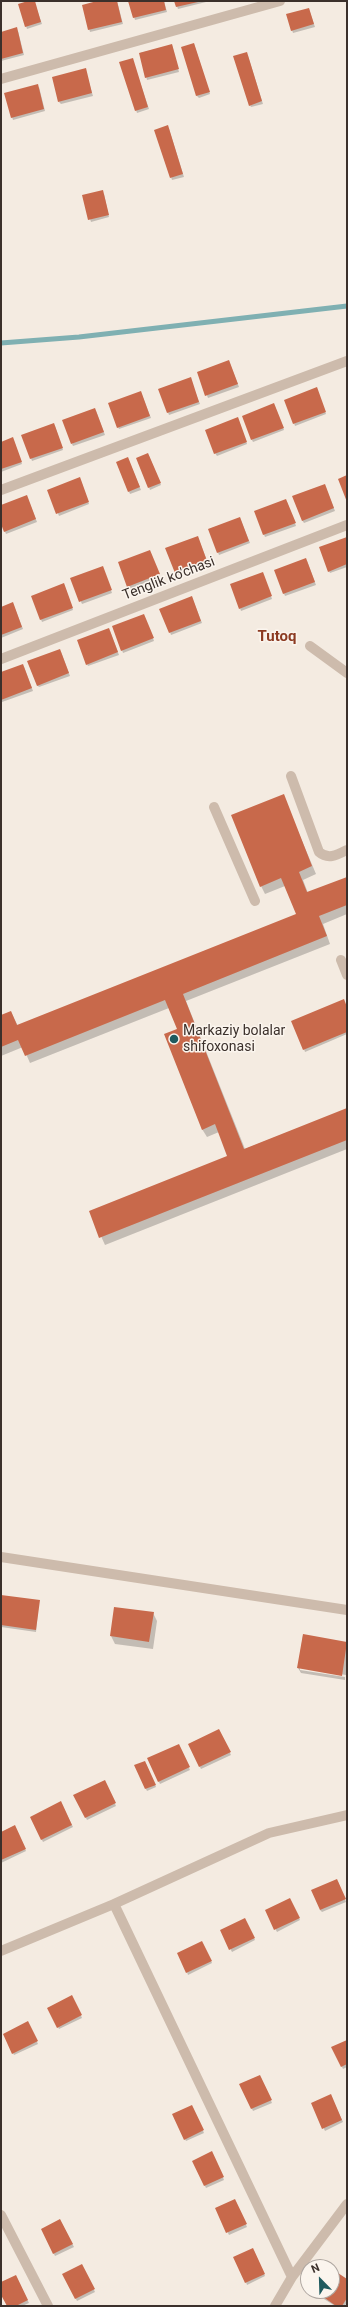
<!DOCTYPE html>
<style>
body{margin:0}
#map{position:relative;width:348px;height:2307px;overflow:hidden;background:#f4ebe1;font-family:Roboto,sans-serif}
canvas{display:block}
.frame{position:absolute;inset:0;border:2px solid #3b302b;pointer-events:none}
.north{position:absolute;left:300px;top:2259px;width:40px;height:40px;box-sizing:border-box;background:#fbf5ee;border:1px solid #aea6a0;border-radius:50%;rotate:337deg;font-size:11px;font-weight:700;line-height:16px;text-align:center;color:#3b302b}
.north::after{content:'';display:block;margin:auto;width:14px;height:18px;background:#1f5a5e;clip-path:polygon(50% 0,100% 100%,50% 72%,0 100%)}
</style>
<div id="map">
<canvas width="348" height="2307"></canvas>
<div class="frame"></div>
<div class="north">N</div>
</div>
<script>
const context = document.querySelector('canvas').getContext('2d');
context.lineJoin = 'round';
function fillPath(path, color) {
  context.fillStyle = color;
  context.fill(path, 'evenodd');
}
function stroke(path, color, width, dash) {
  context.strokeStyle = color;
  context.lineWidth = width;
  context.lineCap = dash ? 'butt' : 'round';
  context.setLineDash(dash || []);
  context.stroke(path);
}
function drawText(font, color, halo, rows, align = 'center') {
  context.font = font + ' Roboto,sans-serif';
  context.lineWidth = 3;
  context.setLineDash([]);
  context.textBaseline = 'middle';
  context.strokeStyle = halo;
  context.fillStyle = color;
  for (const [text, x, y, turn = 0] of rows) {
    context.save();
    context.translate(x, y);
    context.rotate((+turn || 0) * Math.PI / 180);
    context.textAlign = isNaN(turn) ? turn : align;
    if (halo) context.strokeText(text, 0, 0);
    context.fillText(text, 0, 0);
    context.restore();
  }
}
const shadow = new Path2D(`
 M34 1 42 24 27 29 19 5Z
 M101 1H117L123 24 90 32 83 6Z
 M129 1H164L167 12 135 20Z
 M175 1H210L178 9Z
 M309 9 315 27 293 33 292 30Z
 M18 31 24 55 1 61V33Z
 M194 44 210 94 199 98 197 96Z
 M172 45 179 72 147 80 140 53Z
 M248 56 263 104 251 107 250 105Z
 M133 61 149 109 137 113 136 110Z
 M86 72 93 96 61 104 59 102Z
 M39 87 45 111 13 120 12 117Z
 M169 129 184 177 172 180 156 130Z
 M104 194 109 217 91 222 83 196Z
 M229 361 239 387 208 398 198 372Z
 M191 381 200 404 169 415 159 389Z
 M317 391 326 414 295 426 294 423Z
 M142 395 151 418 119 429 118 427Z
 M275 407 284 430 253 442 252 440Z
 M96 411 105 435 73 446 72 444Z
 M239 421 247 444 217 456 215 453Z
 M55 426 63 450 32 461 23 435Z
 M14 441 22 464 1 472V443Z
 M149 456 161 485 150 490 149 487Z
 M129 461 141 490 130 494 117 463Z
 M81 481 89 504 59 516 49 490Z
 M326 488 335 511 304 523 302 520Z
 M28 499 37 522 6 534 1 521V506Z
 M287 502 296 526 265 537 255 512Z
 M240 518 250 543 219 555 209 529Z
 M347 538V567L330 573 329 571Z
 M199 540 208 563 177 575 176 572Z
 M151 554 160 577 129 589 128 586Z
 M307 561 316 585 285 596 275 571Z
 M103 569 112 593 82 604 71 579Z
 M264 576 272 599 241 611 240 608Z
 M65 587 73 610 42 622 32 596Z
 M193 600 202 623 171 635 170 632Z
 M14 606 23 629 1 638V608Z
 M145 618 154 641 123 653 122 650Z
 M110 631 119 655 88 666 87 664Z
 M61 652 70 676 39 687 37 685Z
 M24 667 33 691 2 702 1 673Z
 M283 796 316 874 303 880 308 893 347 878V914L323 924 330 944 186 1001 245 1149 347 1109V1149L105 1245 90 1212 229 1157 219 1132 207 1137 202 1129 178 1030 169 1008 30 1063 23 1047 1 1056V1016L11 1012 18 1026 297 915 285 886 265 894 261 886Z
 M347 1009V1034L305 1052 304 1049Z
 M1 1596 39 1601 36 1632 1 1627Z
 M153 1613 157 1621 153 1649 115 1644 111 1636Z
 M303 1635 347 1643 346 1675 300 1668V1670L345 1677V1680L301 1673 298 1668Z
 M219 1730 231 1755 201 1769 189 1744Z
 M178 1745 190 1770 160 1784 148 1759Z
 M146 1764 156 1787 147 1791 146 1789Z
 M104 1781 116 1806 87 1820 75 1795Z
 M61 1803 73 1827 43 1842 31 1817Z
 M14 1826 26 1851 1 1863V1833Z
 M338 1882 346 1902 322 1912 320 1910Z
 M290 1899 300 1920 277 1932 266 1911Z
 M245 1919 255 1940 232 1952 221 1931Z
 M203 1944 212 1963 188 1975 187 1972Z
 M72 1996 82 2018 59 2029 48 2008Z
 M28 2023 38 2044 14 2055 4 2034Z
 M347 2041V2067L343 2069 333 2048Z
 M261 2078 272 2103 253 2111 241 2084Z
 M332 2098 343 2122 325 2131 312 2104Z
 M193 2108 204 2133 186 2141 185 2139Z
 M213 2155 224 2180 206 2188 193 2161Z
 M236 2202 247 2227 229 2235 216 2208Z
 M60 2220 74 2247 55 2256 42 2229Z
 M254 2251 265 2276 247 2285 246 2282Z
 M82 2265 95 2292 77 2301 64 2274Z
 M16 2276 29 2303 22 2306H8L1 2293V2283Z
 M347 2280V2302L345 2306H335L324 2299 323 2296 326 2291H332V2283Z`);
const stream = new Path2D(`
 M1 343 79 337 347 306`);
const building = new Path2D(`
 M28 1H35L41 22 25 27 18 4Z
 M97 1H117L122 22 88 30 82 5Z
 M128 1H164L166 10 133 18Z
 M174 1H198V2L176 7Z
 M309 8 314 24 291 31 286 14Z
 M17 27 23 53 1 59V32Z
 M194 43 210 92 196 96 181 47Z
 M172 44 179 69 145 78 139 53Z
 M247 52 262 101 249 106 233 56Z
 M133 58 148 107 135 111 119 62Z
 M86 68 92 93 58 102 52 77Z
 M38 84 44 109 11 118 4 93Z
 M168 125 183 174 170 178 154 130Z
 M103 190 109 215 88 220 82 195Z
 M229 360 238 384 205 396 197 372Z
 M191 377 199 402 167 413 158 389Z
 M317 387 326 412 293 424 284 400Z
 M141 391 150 416 117 428 108 403Z
 M274 403 284 428 251 440 242 416Z
 M95 408 104 432 71 444 62 420Z
 M238 417 247 442 214 454 205 430Z
 M54 423 63 448 30 459 21 435Z
 M13 437 22 462 1 469V442Z
 M148 453 161 483 148 488 136 458Z
 M128 457 140 487 128 492 116 462Z
 M347 475V502L338 479Z
 M80 477 89 502 56 514 47 490Z
 M325 484 334 508 302 521 292 496Z
 M27 495 36 519 4 532 1 524V505Z
 M286 499 296 523 263 535 254 511Z
 M240 517 249 541 217 553 208 529Z
 M198 536 207 561 175 573 165 548Z
 M347 537V564L328 572 319 547Z
 M150 550 160 574 127 587 118 562Z
 M306 558 315 582 283 594 274 570Z
 M103 566 112 590 79 602 70 578Z
 M263 572 272 596 239 609 230 584Z
 M64 583 73 608 40 620 31 596Z
 M192 596 201 621 169 633 159 609Z
 M13 602 22 627 1 635V607Z
 M144 614 154 638 121 651 112 626Z
 M109 628 118 652 86 665 77 640Z
 M60 649 69 673 37 686 27 661Z
 M23 664 32 688 1 700V672Z
 M284 794 312 866 299 872 307 892 347 877V905L319 916 327 936 183 994 244 1149 347 1108V1140L99 1238 89 1211 227 1156 215 1124 202 1130 164 1034 177 1029 165 1000 25 1056 18 1040 1 1047V1015L11 1011 17 1025 296 914 281 878 260 887 231 815Z
 M344 999 347 1007V1032L303 1050 291 1021Z
 M1 1595 40 1600 36 1630 1 1625Z
 M114 1607 154 1612 149 1642 110 1636Z
 M303 1634 347 1642 342 1676 297 1668Z
 M219 1729 231 1752 199 1767 188 1744Z
 M179 1744 190 1767 158 1782 147 1758Z
 M145 1761 156 1785 145 1789 134 1765Z
 M105 1780 116 1803 85 1818 73 1795Z
 M61 1801 72 1825 41 1840 30 1817Z
 M15 1825 26 1849 1 1860V1832Z
 M337 1879 346 1899 320 1910 311 1890Z
 M290 1898 300 1918 274 1930 265 1910Z
 M245 1918 255 1938 229 1950 220 1930Z
 M202 1941 212 1961 186 1973 177 1953Z
 M72 1995 82 2015 57 2028 47 2008Z
 M28 2021 38 2041 12 2054 3 2034Z
 M347 2040V2064L341 2067 331 2047Z
 M260 2075 272 2100 251 2109 239 2084Z
 M331 2094 342 2120 322 2129 311 2103Z
 M192 2105 204 2130 184 2140 172 2114Z
 M212 2151 224 2177 204 2186 192 2161Z
 M235 2199 247 2224 226 2233 215 2208Z
 M60 2219 73 2244 53 2254 41 2229Z
 M253 2248 265 2274 245 2283 233 2257Z
 M82 2264 95 2289 75 2299 62 2274Z
 M338 2273 347 2279V2298L342 2306H336L322 2296 325 2291H332V2281Z
 M16 2275 28 2300 16 2306H7L1 2295V2282Z`);
const minor = new Path2D(`
 M1 79 280 1
 M1 490 347 361
 M310 646 347 673
 M1 659 347 525
 M291 776 319 852C328 860 337 855 347 850
 M214 807 255 901
 M341 960 347 975
 M1 1557 347 1610
 M114 1904 269 1833 347 1815
 M1 1951 114 1904 292 2277
 M1 2215 48 2306
 M275 2306 292 2277 347 2204`);
const markers = [
 [174,1039,5,"#1f5a5e"]
];
const streetNames = [
 ["Tenglik ko'chasi",169,579,-21]
];
const poiNames = [
 ["Markaziy bolalar",183,1031],
 ["shifoxonasi",183,1047]
];
const neighbourhoodNames = [
 ["Tutoq",277,637]
];
fillPath(shadow, '#0003');
stroke(stream, '#7fb0b2', 5);
fillPath(building, '#c8694b');
stroke(minor, '#cdbbac', 10);
for (const [x, y, r, color] of markers) {
  const dot = new Path2D();
  dot.arc(x, y, r, 0, 2 * Math.PI);
  context.fillStyle = color;
  context.fill(dot);
  stroke(dot, '#fbf5ee', 1.5);
}
drawText('14px', '#3b302b', '#fbf5ee', streetNames);
drawText('14px', '#3b302b', '#fbf5ee', poiNames, 'left');
drawText('bold 15px', '#8c3b22', '#fbf5ee', neighbourhoodNames);
</script>
